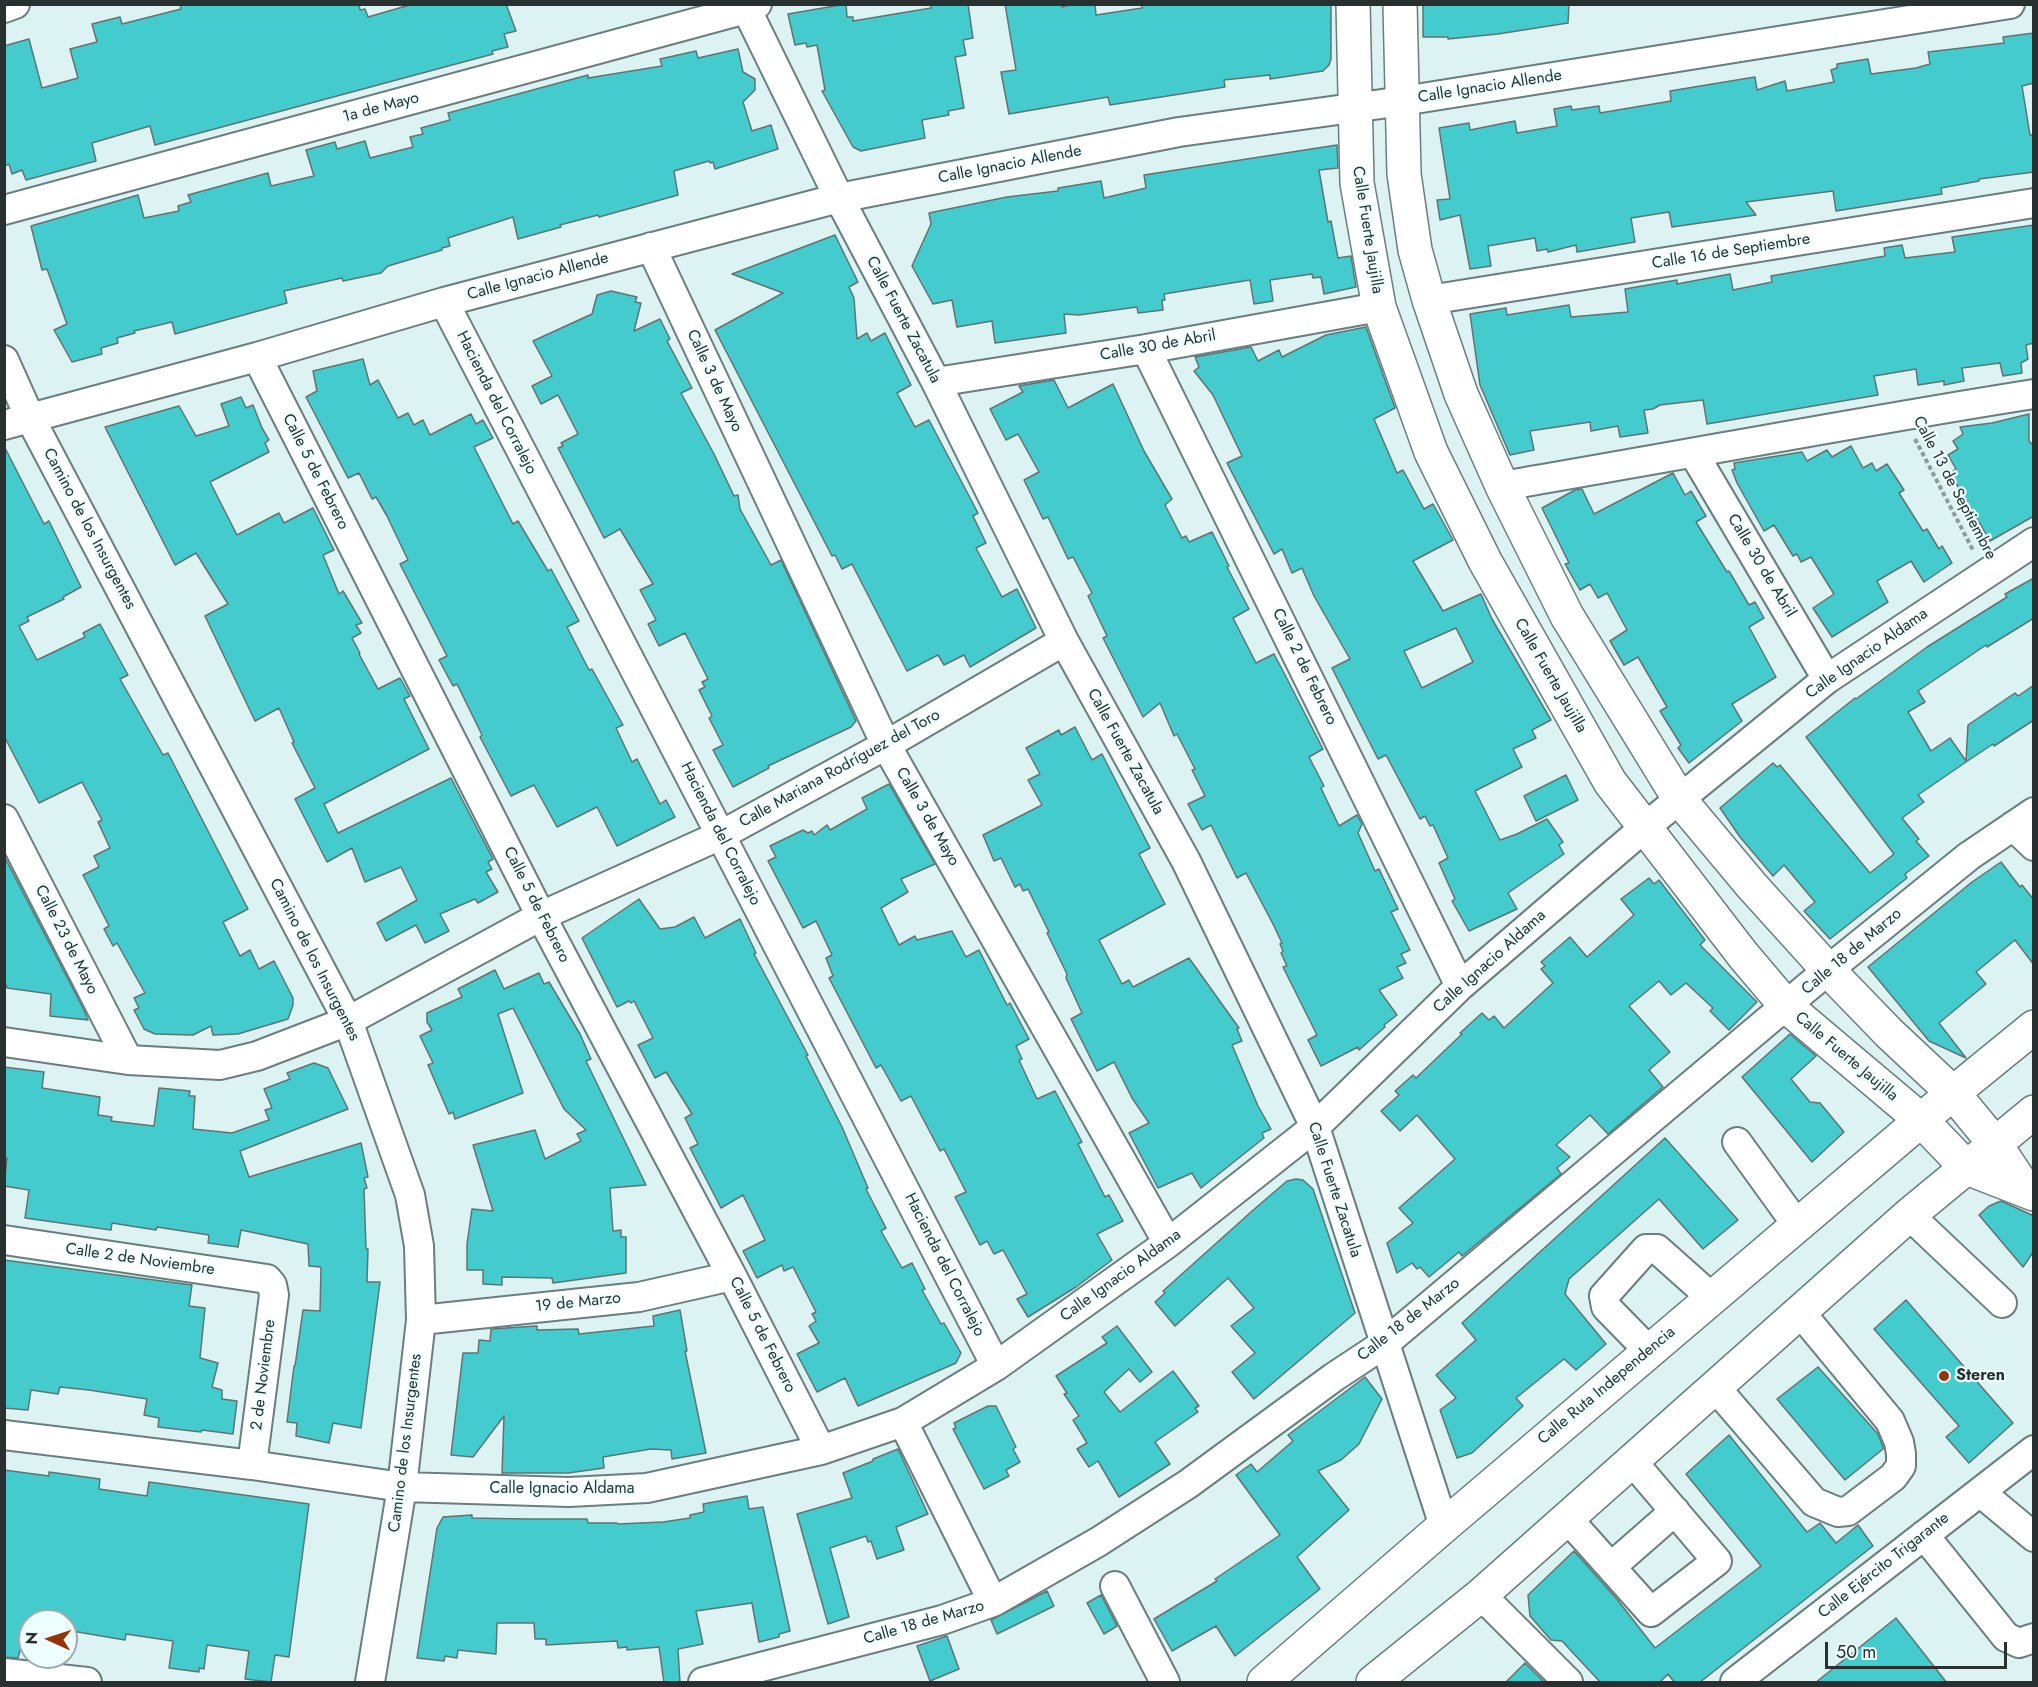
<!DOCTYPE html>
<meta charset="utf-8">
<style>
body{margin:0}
#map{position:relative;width:2038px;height:1687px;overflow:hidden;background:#ddf2f2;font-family:Jost,sans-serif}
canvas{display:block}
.frame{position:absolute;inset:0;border:6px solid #283030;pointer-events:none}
.north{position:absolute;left:18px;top:1609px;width:60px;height:60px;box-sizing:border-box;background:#edfefe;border:2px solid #9eacac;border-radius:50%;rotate:273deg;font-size:16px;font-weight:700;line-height:24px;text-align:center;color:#283030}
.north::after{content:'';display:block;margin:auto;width:21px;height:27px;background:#983207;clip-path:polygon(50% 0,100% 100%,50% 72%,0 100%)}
.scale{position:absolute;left:1825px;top:1642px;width:182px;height:27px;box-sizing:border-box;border:3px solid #283030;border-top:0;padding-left:8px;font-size:18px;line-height:21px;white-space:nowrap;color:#283030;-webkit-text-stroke:4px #edfefe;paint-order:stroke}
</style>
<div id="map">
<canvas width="2038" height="1687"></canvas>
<div class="frame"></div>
<div class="north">N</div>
<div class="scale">50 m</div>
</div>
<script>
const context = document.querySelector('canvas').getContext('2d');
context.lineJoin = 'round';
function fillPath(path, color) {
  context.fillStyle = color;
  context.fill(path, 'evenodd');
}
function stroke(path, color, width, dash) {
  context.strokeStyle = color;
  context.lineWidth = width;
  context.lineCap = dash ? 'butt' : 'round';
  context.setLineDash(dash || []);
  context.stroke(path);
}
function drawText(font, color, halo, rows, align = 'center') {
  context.font = font + ' Jost,sans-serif';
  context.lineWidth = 4.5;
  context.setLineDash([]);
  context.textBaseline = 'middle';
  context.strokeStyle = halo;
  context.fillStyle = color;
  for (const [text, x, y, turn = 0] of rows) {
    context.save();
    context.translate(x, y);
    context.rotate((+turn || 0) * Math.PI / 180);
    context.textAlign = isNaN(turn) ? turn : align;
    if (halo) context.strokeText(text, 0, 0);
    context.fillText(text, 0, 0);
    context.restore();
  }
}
const building = new Path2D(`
 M180 4H359L360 10 365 9 368 17 413 4H506L516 31 504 34 508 47 492 51 493 54 155 145 150 126 92 143 96 161 26 180 22 170 12 174 9 164 4 166V46L29 39 42 88 78 78 70 49 97 42 92 24 120 17 122 24 181 9Z
 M846 4 847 17H853V21L931 8V4H968L973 38 963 40 966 55 955 57 964 108 948 111 949 115 922 120 925 138 861 151 853 147 822 91 825 90 817 45 807 47 806 43 795 45 788 14Z
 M1005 4H1062V7L1073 4H1095L1096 15 1142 8V4H1331V59L1329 65 1323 71 1270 79V75L1224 80 1225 87 1110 105 1108 97 1009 114 1001 72 1016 70Z
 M1423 4H1569L1568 23 1498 34 1448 39V37H1423Z
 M2034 33V83L2022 86 2030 135H2034V172L1979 179V181L1941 188 1942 194 1836 211 1833 191 1746 202 1756 215 1672 227 1669 212 1631 218 1635 242 1577 252 1576 245 1548 252 1547 249 1537 251 1535 238 1488 246 1491 266 1470 269 1460 215 1440 220 1437 200 1450 199 1439 128 1469 123 1470 130 1515 121 1517 133 1557 126 1554 109 1571 106 1572 110 1599 106 1600 113 1671 101 1670 91 1755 77 1757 90 1785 81 1787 91 1834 82 1831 70 1837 68V64L1868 59 1871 74 1916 68 1930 64 1928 52 2004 43 2003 37Z
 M738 49 743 72 755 79V90L743 102 752 131 771 125 778 149 715 169 713 162 710 163 709 161 674 171 678 195 599 217 598 215 560 225 561 227 518 239 513 217 448 238 450 246 442 248V250L388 266 381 273 343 281 342 278 284 291 287 303 175 334 172 322 134 331 135 333 117 338 118 343 101 348 102 354 72 362 54 330 67 324 47 269 42 270 31 226 138 195 144 218 179 211 178 206 191 202 188 195 268 173 271 186 314 176 306 150 335 142 337 149 365 141 370 158 413 147 410 137 423 134 421 128 450 120 448 113 588 75V78L662 66 660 59 696 51 698 58Z
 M1337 145 1338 168 1319 170 1328 222 1331 221 1338 258 1351 256 1356 287 1324 294 1321 277 1313 278 1312 274 1270 280 1273 301 1254 304 1250 280 1164 294 1165 300H1162L1163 310 1138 313 1137 307 1079 315 1064 314 1066 333 995 343 992 321 957 327 952 300 933 304 912 266 931 224 929 213 1007 197 1058 191V188L1101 181 1104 198 1146 188 1144 175Z
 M2034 225V343L2026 345 2028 359 2021 363 2022 373 2003 376 2000 363 1962 368 1964 381 1944 385V381L1918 385 1916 369 1874 376 1878 395 1707 424 1703 400 1660 405 1653 409 1644 410 1648 433 1620 437 1618 426 1591 431 1590 422 1530 431 1534 450 1510 455 1480 385 1470 314 1506 308 1507 315 1569 305 1571 317 1628 312 1625 289 1677 280V284L1730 274 1733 290 1772 282 1771 276 1885 256 1884 248 1902 245 1905 258 1955 252 1952 237Z
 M835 235 858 282 849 287 854 298 857 339 867 333 871 341 885 333 911 385 897 393 915 427 929 420 978 513 973 516 986 543 976 548 1002 597 1017 589 1036 628 970 667 964 655 944 665 938 655 907 671 852 564 842 569 835 555 832 556 715 330 783 293 732 274Z
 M611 291 637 297 635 302 641 303 634 331 660 319 670 339 667 341 692 388 681 393 714 454 734 496 738 495 740 509 771 565 781 560 856 721 851 727 768 766 769 768 733 787 713 750 723 745 709 718 712 716 699 690 705 687 702 682 708 679 685 633 659 646 648 624 656 620 640 590 653 584 620 529 604 538 558 448 563 446 561 443 578 434 558 395 541 404 532 386 552 376 533 341 592 314 597 295Z
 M1366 327 1395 408 1374 419 1397 473 1403 470 1424 509 1433 504 1453 540 1413 561 1443 611 1481 594 1492 619 1551 720 1532 730 1536 738 1513 749 1522 767 1475 791 1500 840 1517 834 1547 819 1563 842 1559 845 1564 854 1508 893 1517 909 1469 931 1452 901 1455 899 1439 863 1448 858 1433 825 1430 826 1425 816 1420 819 1386 755 1378 759 1332 668 1350 659 1314 596 1302 568 1292 573 1282 549 1274 554 1227 463 1242 456 1213 395 1194 371 1199 367 1195 357 1251 347 1258 361 1279 350 1282 357 1326 335ZM1456 628 1473 662 1422 688 1404 651Z
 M363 359 370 385 378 380 398 418 408 413 414 425 423 420 430 435 471 414 476 424 483 420 493 438 474 447 513 524 518 521 548 571 551 569 579 621 567 627 589 670 592 669 623 725 616 728 632 762 637 759 660 804 666 800 675 817 617 846 597 807 557 827 534 785 511 796 480 737 482 735 457 684 453 686 439 660 447 656 400 564 408 560 387 516 376 497 372 499 359 473 348 478 306 397 317 391 313 371Z
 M1054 380 1068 408 1113 384 1144 451 1172 499 1165 505 1182 538 1186 536 1189 542 1212 532 1229 566 1227 567 1249 609 1233 618 1256 663 1274 654 1284 673 1323 749 1309 757 1324 786 1321 788 1339 826 1357 815 1362 824 1358 833 1375 871 1379 869 1398 909 1391 912 1410 950 1401 954 1406 963 1397 967 1403 978 1379 990 1397 1015 1384 1025 1385 1027 1359 1050 1358 1047 1321 1066 1308 1040 1317 1035 1283 967 1287 966 1281 953 1283 951 1280 944 1282 943 1273 924 1246 873 1237 878 1211 825 1202 830 1188 804 1205 796 1192 770 1195 769 1177 734 1174 736 1160 703 1143 717 1103 638 1107 636 1088 596 1092 593 1073 557 1068 559 1048 517 1043 519 1024 480 1039 472 1018 434 1006 440 990 409 1023 392 1019 386Z
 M241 397 246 408 253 405 262 428 269 440 265 443 269 452 210 482 237 535 279 513 284 523 313 508 334 550 323 555 339 594 343 591 362 623 356 625 361 633 352 638 360 653 359 654 378 689 400 678 410 696 404 699 429 749 324 804 338 833 451 778 493 859 488 862 492 869 486 872 498 892 478 903 475 899 440 914 449 931 425 943 416 925 386 941 377 923 417 900 401 867 365 882 352 848 327 862 295 799 315 788 292 743 294 742 279 708 255 721 205 616 228 604 196 553 175 565 105 427 179 406 196 436 229 426 221 404Z
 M2029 414V441L2034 446V516L1990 541 1950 473 1956 469 1948 455 1958 449 1953 441 1963 434 1960 427 1992 423Z
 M4 446 44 524 49 521 81 587 63 597 64 599 27 617 29 621 19 626 37 660 85 637 83 633 100 624 128 675 120 679 163 755 168 753 248 909 223 922 240 956 250 950 259 969 274 961 293 998V1005L288 1019 238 1034 213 1035 211 1026 193 1035 155 1034 144 1029 134 1010 139 1008 134 998 145 993 117 943 113 946 104 929 109 926 83 875 99 867 94 856 110 848 98 822 102 820 82 782 39 803 4 736Z
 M1851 446 1863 468 1872 463 1876 471 1887 464 1904 490 1899 493 1923 531 1927 529 1939 549 1942 546 1952 563 1924 582 1911 561 1877 581 1888 602 1832 637 1813 608 1834 594 1811 557 1801 562 1797 554 1793 556 1774 525 1764 531 1737 483 1732 470 1735 469 1734 463 1802 452 1807 461 1827 450 1832 457Z
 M1673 473 1685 495 1691 491 1706 516 1696 522 1727 572 1729 571 1749 605 1755 602 1764 618 1749 627 1776 677 1732 704 1742 721 1689 763 1678 748 1681 745 1660 711 1667 707 1638 657 1624 665 1610 641 1627 630 1607 593 1598 598 1590 584 1580 590 1565 564 1569 563 1542 508 1575 490 1582 489 1594 514Z
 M2034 578V618L1987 647 1986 645 1918 691 1925 702 1908 712 1931 751 1950 738 1966 761 1968 725 2015 693 2018 696 2034 685V720L1994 746 1993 744 1966 762 1918 795 1924 802 1902 818 1919 839 1916 841 1929 856 1905 874 1907 878 1830 939 1804 911 1815 902 1784 865 1773 876 1740 837 1720 808 1773 763 1777 767 1780 765 1870 873 1894 854 1806 737 1855 698 1856 699 1927 647 2007 597 2005 594Z
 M1075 727 1092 760 1102 754 1122 793 1150 848 1139 854 1165 904 1099 940 1122 984 1129 980 1133 987 1189 958 1239 1028 1237 1029 1242 1041 1232 1045 1258 1106 1271 1129 1262 1133 1264 1138 1201 1188 1192 1173 1158 1188 1129 1133 1149 1123 1132 1098 1114 1062 1097 1071 1071 1019 1082 1013 1066 978 1067 974 1047 933 1049 932 1028 889 1023 891 1020 884 1015 887 1001 858 994 861 983 835 1042 805 1028 780 1040 774 1026 748 1059 730 1061 735Z
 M1566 775 1578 800 1536 821 1524 796Z
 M889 784 935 864 901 879 908 892 881 908 899 945 915 936 917 940 952 931 966 957 979 950 1007 1005 1010 1003 1029 1039 1016 1046 1022 1059 1019 1060 1037 1099 1055 1091 1082 1142 1078 1144 1105 1197 1109 1195 1123 1221 1097 1234 1112 1260 1076 1287 1028 1317 1017 1299 1027 1294 1003 1250 994 1254 987 1241 980 1245 955 1197 966 1192 944 1149 940 1151 911 1096 901 1101 881 1065 876 1068 829 978 833 976 826 958 832 955 816 921 803 928 768 861 776 857 770 846 803 830 808 833 812 831 814 835 827 825 830 830 867 809 862 798Z
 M4 856 83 1008 88 1020 50 1016 51 994 7 988 4 979Z
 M2001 862 2020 887 2022 885 2034 900V965L2015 940 1976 972 1986 984 1939 1023 1966 1058 1929 1041 1868 967 1972 882Z
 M1649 878 1654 884 1659 880 1705 940 1700 945 1757 1002 1729 1030 1710 1011 1713 1008 1686 983 1671 995 1659 981 1629 1006 1670 1052 1649 1070 1663 1087 1608 1134 1590 1115 1556 1145 1570 1157 1557 1168 1561 1174 1462 1256 1459 1252 1429 1277 1420 1267 1417 1269 1412 1263 1397 1273 1387 1243 1413 1223 1399 1208 1455 1159 1417 1115 1400 1131 1381 1111 1399 1095 1395 1091 1413 1075 1416 1078 1462 1034 1460 1033 1482 1013 1489 1020 1494 1016 1504 1028 1553 983 1541 969 1545 966 1541 962 1570 937 1587 957 1634 915 1621 899Z
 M639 899 660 929 675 927 694 917 705 938 740 919 756 953 754 954 808 1055 806 1056 842 1127 868 1188 866 1189 886 1228 881 1231 902 1268 912 1263 925 1289 922 1290 941 1324 944 1323 961 1353 956 1363 858 1406 845 1378 817 1392 797 1354 819 1343 809 1326 816 1321 812 1314 816 1312 793 1267 784 1271 782 1265 757 1278 743 1251 765 1240 743 1195 721 1208 690 1148 698 1144 685 1118 692 1114 666 1072 655 1078 638 1045 653 1038 634 1001 631 1003 629 1001 617 1007 582 938Z
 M495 970 504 989 539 973 544 984 549 982 580 1034 591 1059 586 1061 646 1185 610 1188 613 1231 621 1230V1237H626V1273L553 1283 552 1278 502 1277V1285L483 1284V1270H467V1244L472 1209 493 1211 473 1145 535 1130 545 1159 581 1141 577 1134 586 1130 564 1109 513 1008 498 1014 523 1093 455 1119 453 1112 449 1114 428 1065 433 1063 420 1036 432 1030 427 1022V1013L462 997 458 989Z
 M1790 1034 1816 1056 1791 1079 1810 1102 1820 1103 1844 1132 1812 1162 1742 1077Z
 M314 1063 328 1068 348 1109 240 1151 249 1177 361 1143 368 1177 364 1178 367 1188 364 1189 366 1249H368L367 1282H380L361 1428 333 1423 329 1443 296 1436 297 1423 287 1422 294 1366H295L303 1310 320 1311 321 1267 309 1266 308 1244 241 1230 238 1247 208 1243 209 1235 157 1227 156 1230 112 1223 111 1230 25 1218 29 1190 4 1186 7 1158H4V1067L44 1072 42 1088 100 1097 98 1115 112 1117 111 1121 154 1126 159 1088 190 1091 189 1096H195L193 1129 232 1133 269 1120 265 1110 272 1108 264 1089 290 1079 287 1073Z
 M1665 1138 1738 1220 1703 1249 1659 1199 1569 1279 1565 1294 1606 1344 1576 1370 1564 1359 1516 1398 1523 1406 1472 1453 1457 1458 1440 1410 1456 1398 1436 1375 1476 1340 1462 1323Z
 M1296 1179 1303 1180 1313 1189 1355 1313 1254 1399 1232 1372 1255 1353 1231 1326 1254 1308 1228 1278 1175 1326 1155 1302 1165 1293 1163 1291 1251 1212 1287 1181Z
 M2001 1201 2034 1216V1251L2023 1267 1979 1215 1989 1206Z
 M4 1260 192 1285 189 1306 205 1308 200 1358 218 1363 212 1387 222 1390V1399L237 1401 233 1434 202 1430 201 1432 158 1427 159 1418 144 1415 147 1399 89 1390 60 1387 58 1394 31 1390 28 1410 4 1408Z
 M1906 1300 2013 1423 1969 1463 1946 1437 1959 1426 1874 1329Z
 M680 1310 687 1351H685L706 1453 672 1459 671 1450 651 1449 603 1457 604 1468 568 1473H502L504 1416 473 1457 451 1455 463 1353H478L479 1340 490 1341 491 1329 537 1326V1330L578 1329 579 1334 654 1326 653 1316Z
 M1117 1326 1152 1372 1140 1382 1129 1369 1104 1392 1120 1412 1173 1371 1199 1406 1195 1408 1198 1412 1155 1442 1170 1464 1119 1497 1098 1461 1089 1467 1077 1449 1087 1443 1073 1420 1079 1416 1064 1394 1067 1393 1056 1376 1107 1343 1102 1337Z
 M1818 1367 1878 1434 1883 1447V1449L1845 1480 1777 1399Z
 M1365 1377 1382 1399 1359 1444 1341 1460 1318 1471 1349 1510 1297 1557 1320 1589 1235 1656 1216 1626 1172 1651 1154 1619 1217 1581 1215 1579 1280 1535 1236 1475 1251 1464 1257 1472 1293 1441 1288 1435Z
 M988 1406H996L1016 1447 1013 1449 1020 1462 1006 1470 1009 1476 984 1489 953 1429 956 1428 954 1423Z
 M1729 1435 1807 1532 1820 1523 1836 1543 1858 1525 1873 1546 1699 1683H1675L1668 1674 1659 1683H1601L1562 1641 1551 1640 1530 1616 1528 1595 1574 1551 1616 1598 1655 1648 1761 1566 1686 1474Z
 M898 1449 928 1514 896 1527 904 1550 877 1559 871 1541 868 1542 866 1536 830 1548 849 1617 828 1624 797 1514 852 1498 843 1473 873 1461V1459Z
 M4 1470 49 1476V1472L100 1479 99 1489 147 1496 149 1482 309 1504 289 1657 275 1655 271 1682 245 1679 249 1651 207 1645 204 1669 199 1668V1672L169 1668 173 1641 126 1634 125 1640 66 1630V1621H28L18 1658 4 1657Z
 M747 1496 749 1509 763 1507 790 1631 779 1634V1637L759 1642 752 1603 696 1611 703 1644 678 1649 680 1683H664L659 1647 627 1650V1647L618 1648 617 1641 546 1645V1639H535L534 1623H497L496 1654 458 1650 457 1658 445 1656 444 1661 417 1658 437 1528 443 1517 472 1515V1518L526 1519H587L588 1523H617L618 1524 663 1522 690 1518V1515L704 1512 703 1504Z
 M1047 1591 1054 1606 997 1634 991 1620Z
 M1101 1595 1117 1626 1104 1634 1087 1603Z
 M1896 1618 1947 1683H1815Z
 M947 1636 959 1669 930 1681 917 1646Z
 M1525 1663 1545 1683H1505Z`);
const path = new Path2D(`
 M1915 439 1974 552`);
const minor = new Path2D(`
 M744 4 839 198 936 382 1064 641 1186 861 1315 1127 1444 1526
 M4 8 15 4
 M4 210 746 9 757 4
 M651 247 886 745 1168 1243
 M1429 300 2034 203
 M444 302 996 1366
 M1146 349 1460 986
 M257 357 541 916 732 1276 821 1450
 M4 360 30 418 348 1021 410 1195 419 1246 421 1320 402 1487 370 1682
 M936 382 1146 349 1379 307
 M4 425 257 357 444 302 839 198 1179 132 1403 101 2010 4
 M1694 454 1827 679
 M1502 486C1680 456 1856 422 2034 394
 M4 819 128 1060
 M2013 826 2034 846
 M4 1042 128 1060 220 1065 257 1056 348 1021 541 916 721 835 886 745 1064 641
 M1737 1142 1797 1225
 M1909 1215 2002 1303
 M4 1240 267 1279 272 1285 274 1295 252 1465
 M421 1320 639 1297 732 1276
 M1649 1351 1606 1307 1604 1296 1646 1249H1657L1712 1298
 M1715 1387 1814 1502 1838 1512 1848 1511 1893 1477 1901 1466V1454L1899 1442 1890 1421 1800 1312
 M903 1422 993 1602
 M4 1435 252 1465 402 1487 569 1492 647 1488 821 1450 903 1422 996 1366 1168 1243 1315 1127 1460 986 1644 828 1827 679 2034 542
 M1980 1492 2034 1537
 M1567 1518 1651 1612 1717 1561 1632 1461
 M1924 1535 2006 1637 2019 1643 2034 1638
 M1611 1567 1675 1511
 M1115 1586 1165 1682
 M1481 1595 1568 1682
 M4 1673 87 1682
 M703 1682 942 1620 993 1602 1098 1542 1188 1484 1334 1377 1384 1344 1828 970 1969 856 2034 812
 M1735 1682 2034 1450`);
const major = new Path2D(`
 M1353 4 1357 183 1379 307 1431 452 1485 561 1610 782 1743 955 1787 1007 1921 1120 1967 1168 2034 1194
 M1400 4 1404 174 1415 250 1429 300 1461 394 1502 486 1567 616 1680 800 1752 886 1828 970 1889 1033 1953 1093 1995 1144 2025 1189
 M1264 1682 1444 1526 1953 1093 2034 1027
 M1373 1682 1481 1595 1909 1215 2034 1112`);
const markers = [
 [1944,1376,6,"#983207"]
];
const streetNames = [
 ["Calle Ignacio Allende",1490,87,-9],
 ["1a de Mayo",381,108,-15],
 ["Calle Ignacio Allende",1010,165,-11],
 ["Calle Fuerte Jaujilla",1367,230,81],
 ["Calle 16 de Septiembre",1731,252,-9],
 ["Calle Ignacio Allende",538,277,-15],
 ["Calle Fuerte Zacatula",903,320,62],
 ["Calle 30 de Abril",1158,346,-10],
 ["Calle 3 de Mayo",714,381,65],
 ["Hacienda del Corralejo",496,403,63],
 ["Calle 5 de Febrero",315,472,63],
 ["Calle 13 de Septiembre",1954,488,62],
 ["Camino de los Insurgentes",89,529,62],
 ["Calle 30 de Abril",1761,566,59],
 ["Calle Ignacio Aldama",1867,654,-35],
 ["Calle 2 de Febrero",1304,667,64],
 ["Calle Fuerte Jaujilla",1550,676,60],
 ["Calle Fuerte Zacatula",1125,752,61],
 ["Calle Mariana Rodríguez del Toro",840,769,-29],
 ["Calle 3 de Mayo",927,817,60],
 ["Hacienda del Corralejo",720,834,63],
 ["Calle 5 de Febrero",536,905,63],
 ["Calle 23 de Mayo",66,940,63],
 ["Calle 18 de Marzo",1852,952,-40],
 ["Camino de los Insurgentes",314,960,63],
 ["Calle Ignacio Aldama",1490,962,-42],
 ["Calle Fuerte Jaujilla",1846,1057,40],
 ["Calle Fuerte Zacatula",1334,1190,72],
 ["Calle 2 de Noviembre",140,1260,8],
 ["Hacienda del Corralejo",944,1265,63],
 ["Calle Ignacio Aldama",1121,1276,-36],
 ["19 de Marzo",578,1303,-6],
 ["Calle 18 de Marzo",1409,1320,-38],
 ["Calle 5 de Febrero",762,1335,63],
 ["2 de Noviembre",264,1375,-83],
 ["Calle Ruta Independencia",1607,1386,-40],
 ["Camino de los Insurgentes",406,1443,-83],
 ["Calle Ignacio Aldama",562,1489],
 ["Calle Ejército Trigarante",1884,1566,-38],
 ["Calle 18 de Marzo",924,1623,-16]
];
const poiNames = [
 ["Steren",1956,1376]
];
fillPath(building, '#44cbce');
stroke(building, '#607373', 1.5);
stroke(minor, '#6a7e7e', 32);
stroke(major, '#6a7e7e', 36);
stroke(path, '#8b9a9a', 4, [4.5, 3]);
stroke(minor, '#fff', 28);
stroke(major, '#fff', 33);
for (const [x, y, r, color] of markers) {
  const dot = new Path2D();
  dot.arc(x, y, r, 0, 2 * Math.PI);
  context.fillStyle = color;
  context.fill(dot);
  stroke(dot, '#edfefe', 2);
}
drawText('16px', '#283030', '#edfefe', streetNames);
drawText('bold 16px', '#283030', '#edfefe', poiNames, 'left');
</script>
